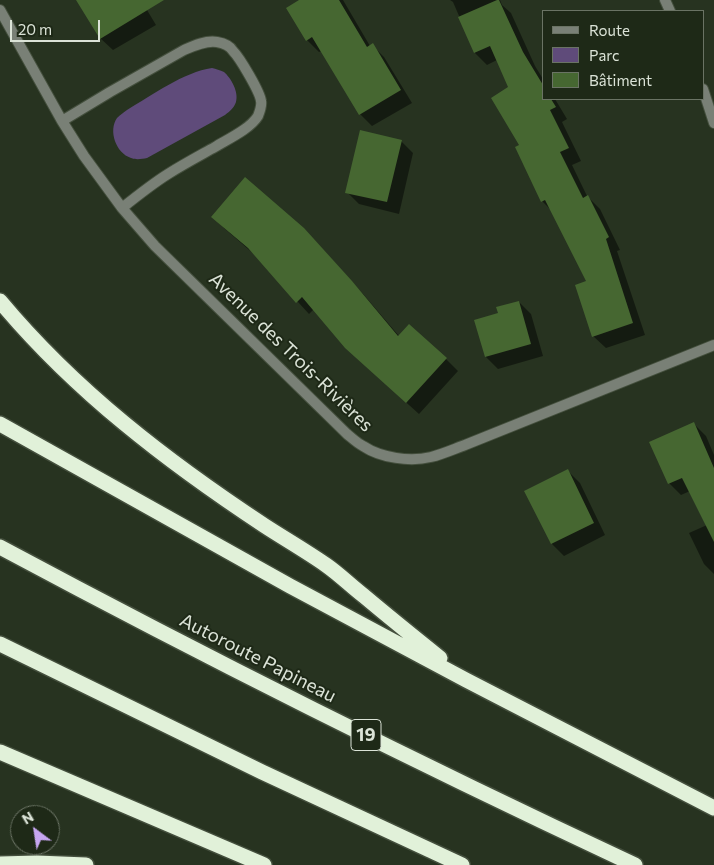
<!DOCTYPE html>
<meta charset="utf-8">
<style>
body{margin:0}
#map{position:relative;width:714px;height:865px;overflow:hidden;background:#273320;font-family:Commissioner,sans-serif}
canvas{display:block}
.legend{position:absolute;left:542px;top:10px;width:162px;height:90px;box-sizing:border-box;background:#1e2917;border:1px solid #6a7364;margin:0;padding:6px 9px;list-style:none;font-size:15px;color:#dbe3d7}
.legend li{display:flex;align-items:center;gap:10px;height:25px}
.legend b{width:25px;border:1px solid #6a7364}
.north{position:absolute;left:10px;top:805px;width:50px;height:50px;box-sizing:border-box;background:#1e2917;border:1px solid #6a7364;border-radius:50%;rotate:329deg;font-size:14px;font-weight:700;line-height:20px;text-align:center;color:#dbe3d7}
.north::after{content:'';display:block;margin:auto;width:18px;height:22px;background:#c6a6f0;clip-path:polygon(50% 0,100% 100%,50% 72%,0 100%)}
.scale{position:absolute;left:10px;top:20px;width:90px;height:22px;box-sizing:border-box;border:2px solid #dbe3d7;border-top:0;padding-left:6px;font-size:15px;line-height:18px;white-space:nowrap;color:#dbe3d7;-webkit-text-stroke:4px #1e2917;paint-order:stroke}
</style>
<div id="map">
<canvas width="714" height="865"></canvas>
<ul class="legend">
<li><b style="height:6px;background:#798076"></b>Route</li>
<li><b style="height:14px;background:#5f4b7a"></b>Parc</li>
<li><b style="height:14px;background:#466731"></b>Bâtiment</li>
</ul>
<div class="north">N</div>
<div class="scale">20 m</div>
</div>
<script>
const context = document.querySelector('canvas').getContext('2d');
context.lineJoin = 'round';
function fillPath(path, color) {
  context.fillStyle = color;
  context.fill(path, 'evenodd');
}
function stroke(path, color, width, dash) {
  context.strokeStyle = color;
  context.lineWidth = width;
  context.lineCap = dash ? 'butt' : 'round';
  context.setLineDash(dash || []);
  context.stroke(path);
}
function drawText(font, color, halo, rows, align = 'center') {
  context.font = font + ' Commissioner,sans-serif';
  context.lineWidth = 4;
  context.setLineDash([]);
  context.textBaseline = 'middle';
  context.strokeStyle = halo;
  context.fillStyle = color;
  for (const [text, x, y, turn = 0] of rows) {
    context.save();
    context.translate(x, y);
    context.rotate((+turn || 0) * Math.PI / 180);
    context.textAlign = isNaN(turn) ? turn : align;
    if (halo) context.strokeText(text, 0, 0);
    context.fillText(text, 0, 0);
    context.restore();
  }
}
const green = new Path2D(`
 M212 68C216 69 220 70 224 72 231 78 239 92 236 102 234 108 230 111 225 115L147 158C142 159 136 160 131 158 116 153 108 131 117 118 120 115 124 112 127 110 152 95 184 72 212 68Z`);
const shadow = new Path2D(`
 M78 0H141L156 25 113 50 100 38Z
 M301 0H343L370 46 372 45 384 57 412 103 372 126 360 114 322 51 319 52 307 40Z
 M450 0H500L502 5 511 13 535 66 543 79V99H555L567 119 562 122 581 161 572 165 587 196 600 209 620 250 617 251 645 335 606 348 593 336 588 282 551 210 542 201 520 145 510 88 497 60 487 65 475 53 453 2Z
 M401 141 413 153 399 214 359 204 347 192Z
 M213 217 316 242 364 295 399 336 446 359 458 371 419 414 359 360 314 309 309 314 255 255 225 229Z
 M519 302 531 314 543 356 498 369 486 357 476 321 499 314Z
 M694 424 706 436 714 455V574L704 564 689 533 707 525 690 491 681 495 669 483Z
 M568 471 580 483 605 535 564 556 552 544Z`);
const building = new Path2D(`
 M76 0H164L100 39Z
 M299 0H339L367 47 373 43 401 90 359 115 312 37 306 41 286 8Z
 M497 0H499L523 52 543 85V99H551L556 107 550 110 569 148 560 152 583 198 588 195 609 237 606 239 633 323 592 337 575 285 586 281 545 200 541 202 515 147 519 145 491 98 508 87 490 46 474 53 458 17Z
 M360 130 402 140 387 202 345 193Z
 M245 177 304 228 352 281 398 336 409 324 447 358 406 403 345 348 302 297 296 303 248 248 211 217Z
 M519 301 531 344 485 357 474 320 498 313 496 307Z
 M694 422 714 468V542L682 478 668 484 649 442Z
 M568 469 594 523 551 544 524 491Z`);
const street = new Path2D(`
 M665 0 670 11
 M0 10 62 121 84 156 122 208 155 246 347 434C352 438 357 443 363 446 381 458 410 462 431 457 443 454 454 449 465 445L714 345
 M703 89 714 123
 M62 121 110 92 184 50C193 46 206 40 217 42 223 43 230 46 233 51 240 58 260 92 261 101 262 106 260 111 258 116 250 129 228 139 215 147 199 156 184 164 168 174 152 184 137 196 122 208`);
const highway = new Path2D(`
 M0 301C75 391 168 462 265 526 285 539 306 551 326 565 339 574 351 586 364 596 389 617 415 638 440 658
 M0 424 290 586 466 680 714 808
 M0 547C209 659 421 765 635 865
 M0 644 262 772 462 865
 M0 752 264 865
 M0 864 37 863 86 865`);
const shields = [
 [366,735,30]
];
const shieldNames = [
 ["19",366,735]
];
const streetNames = [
 ["Avenue des Trois-Rivières",291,352,44],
 ["Autoroute Papineau",258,658,27]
];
fillPath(green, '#5f4b7a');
fillPath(shadow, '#0007');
fillPath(building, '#466731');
stroke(street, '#444f3d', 12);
stroke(highway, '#444f3d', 18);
stroke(street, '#798076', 10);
stroke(highway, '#e1f1d9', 15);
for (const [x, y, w] of shields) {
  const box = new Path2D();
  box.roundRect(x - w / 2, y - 15.5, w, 31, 4);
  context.fillStyle = '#1e2917';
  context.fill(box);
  stroke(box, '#dbe3d7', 1);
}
drawText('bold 18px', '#dbe3d7', null, shieldNames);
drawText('19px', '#dbe3d7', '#1e2917', streetNames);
</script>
